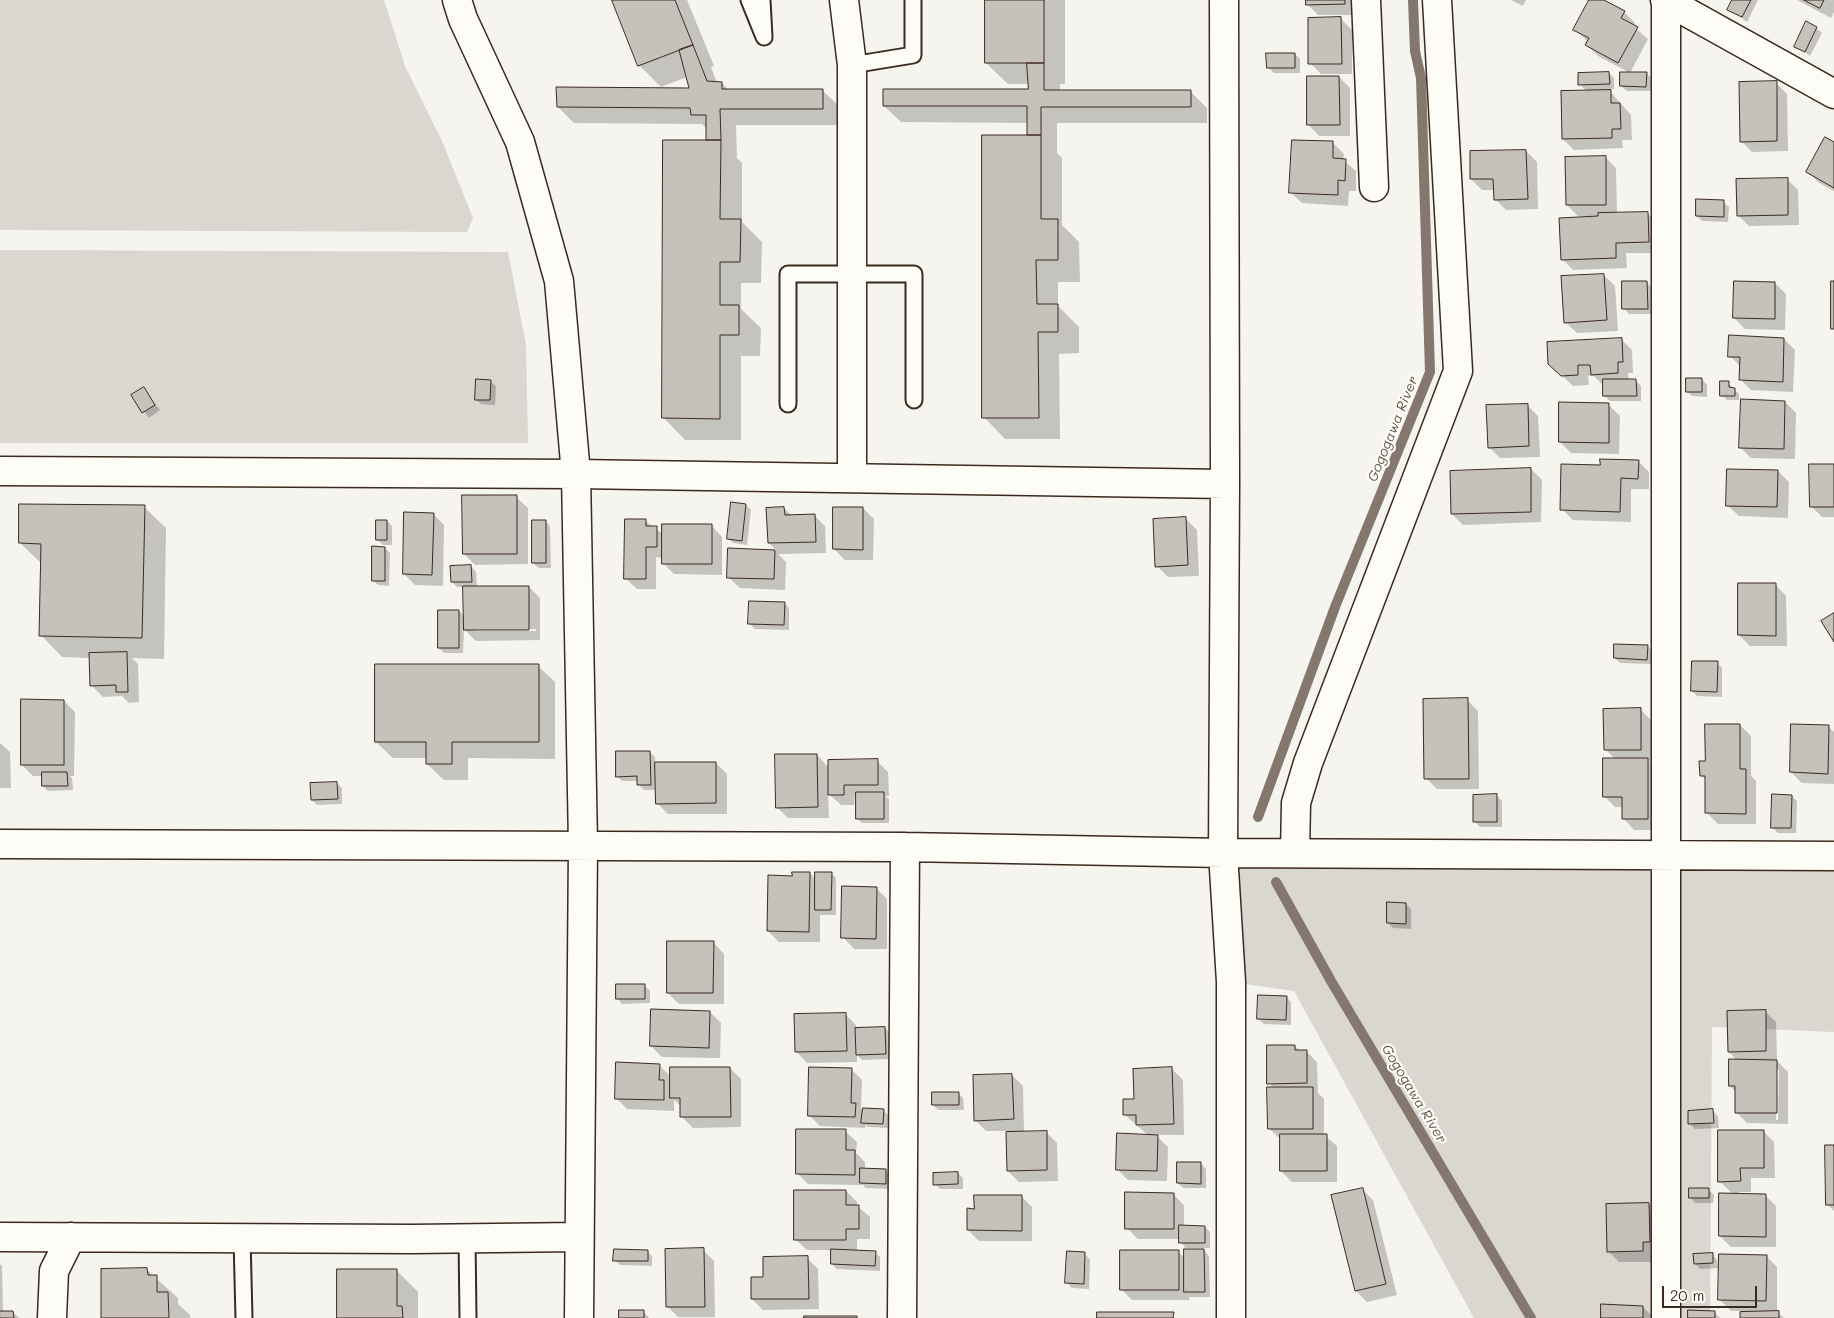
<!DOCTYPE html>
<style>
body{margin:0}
#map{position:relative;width:1834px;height:1318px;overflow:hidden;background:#f5f4ee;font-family:Mali,sans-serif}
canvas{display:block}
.scale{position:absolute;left:1662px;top:1286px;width:95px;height:22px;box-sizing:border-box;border:2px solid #3b2a1e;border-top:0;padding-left:6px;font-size:15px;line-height:18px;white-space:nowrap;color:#3b2a1e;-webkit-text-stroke:4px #fdfcf7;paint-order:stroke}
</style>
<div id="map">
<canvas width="1834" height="1318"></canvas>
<div class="scale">20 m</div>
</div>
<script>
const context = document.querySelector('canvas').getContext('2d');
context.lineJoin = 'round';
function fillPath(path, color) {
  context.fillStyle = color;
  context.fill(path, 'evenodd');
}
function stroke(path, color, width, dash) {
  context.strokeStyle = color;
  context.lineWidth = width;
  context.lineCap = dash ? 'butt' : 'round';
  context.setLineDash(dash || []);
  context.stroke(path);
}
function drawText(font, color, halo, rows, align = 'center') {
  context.font = font + ' Mali,sans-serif';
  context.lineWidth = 4.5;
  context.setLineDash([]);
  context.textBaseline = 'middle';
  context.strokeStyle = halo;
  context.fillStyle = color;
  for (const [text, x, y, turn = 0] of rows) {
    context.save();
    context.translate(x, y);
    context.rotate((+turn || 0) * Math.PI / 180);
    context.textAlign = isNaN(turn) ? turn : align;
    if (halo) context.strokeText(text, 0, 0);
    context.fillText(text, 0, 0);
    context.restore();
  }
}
const green = new Path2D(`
 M0 0H384L405 66 442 141 473 218 467 232 0 230Z
 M0 250 508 252 526 345 528 443H0Z
 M1223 853 1834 855V1032L1712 1027 1710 1318H1474L1294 991 1231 982Z`);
const shadow = new Path2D(`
 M613 0H687L714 66 711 67 717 83H722L729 90 823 91 840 107 839 125H736L737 158 742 163V222L762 242 761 283H741V309L761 328 760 356H741V440H685L664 418 709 141 707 129 702 124 574 123 558 107 691 89 687 77 661 87 639 65Z
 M986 0H1065V84H1060V91H1190L1207 108V123H1057V153L1062 158V225L1079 242 1080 282H1058V306L1079 327V353L1059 354 1060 439H1005L984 417 1028 137V123L901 122 884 106 1029 90V84H1008L986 63Z
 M1307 0H1356V15H1318L1307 4Z
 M1511 0H1526L1523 6Z
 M1591 0H1601L1624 12 1635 23 1633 26 1648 39 1630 73H1646L1651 78V91H1627L1621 86 1630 73 1598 56 1587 45 1588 42 1575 29Z
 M1734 0H1758L1747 22 1729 9Z
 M1797 0H1834V12L1831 18Z
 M1341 19 1352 30V74H1321L1310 63Z
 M1816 28 1822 33 1810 56 1796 46Z
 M1295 54 1300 59V73H1274L1268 67Z
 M1609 73 1614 78V89H1608L1631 115 1632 140H1622L1623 148 1574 150 1563 139 1587 92 1580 84Z
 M1339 77 1350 88V136H1319L1308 124Z
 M1776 83 1787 94 1788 151 1752 152 1741 141Z
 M1333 143 1344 154 1343 160 1356 171V191H1349L1348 206 1302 203 1290 192Z
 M1834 144V191L1819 183 1808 172Z
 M1526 151 1537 162 1538 209 1506 210 1495 199V190H1482L1471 179Z
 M1605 157 1616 168 1617 214 1647 213 1659 224V253H1626L1627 268 1573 270 1562 259 1590 216H1578L1567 205Z
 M1787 179 1798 190 1799 225 1749 226 1738 215Z
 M1723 202 1729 207 1728 222 1702 221 1697 216Z
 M1604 275 1615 286 1618 331 1577 333 1565 322Z
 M1647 282 1652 288V314H1629L1624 308Z
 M1775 283 1786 294 1785 330 1745 329 1734 318Z
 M1621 339 1632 350 1633 373H1628L1629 381H1636L1641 386V401H1610L1605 396 1603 385 1594 376H1588L1589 385 1573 386 1549 363Z
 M1784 339 1795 350 1793 392 1751 390 1740 379 1741 367 1730 356Z
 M1702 379 1707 385V397L1692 396 1687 391Z
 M490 381 496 386 495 405 481 404 476 399Z
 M1728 383 1739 394V400H1727L1722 395Z
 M143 388 160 410 149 418 133 395Z
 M1785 402 1796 413 1795 459 1751 458 1740 447Z
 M1527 405 1538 416 1540 457 1500 458 1489 447Z
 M1609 405 1620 416 1619 454 1571 453 1560 442Z
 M1638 461 1649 472V489H1631V522L1573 520 1562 509 1601 466Z
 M1834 465V517H1822L1811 506Z
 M1531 469 1542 480 1541 522 1463 525 1452 514Z
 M1778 471 1789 482 1788 518 1739 516 1727 505Z
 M516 497 528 508V564L475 565 464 554Z
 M732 503 746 505 751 510 747 545 733 543 728 538Z
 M144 507 166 528 164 659 132 658 138 664 139 702 129 703 122 696 103 697 92 686 90 658 62 657 41 635 42 564 20 543Z
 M784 508 792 516 814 515 825 526 826 553 778 554 786 562 785 590 740 588 728 577 729 549 777 551 769 543Z
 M863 508 874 519 873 560H845L834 549Z
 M433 514 444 525 443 586 415 585 404 574Z
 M1186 519 1197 530 1199 576 1168 577 1157 566Z
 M387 521 392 526V545H383L377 539Z
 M545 521 550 526 551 568H539L533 563Z
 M645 521 663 534 711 525 722 537V575L674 574 663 563V558L656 557V589H637L625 578Z
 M385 548 390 553 389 586 378 585 373 580Z
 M471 566 476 572 477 587H529L540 598V640L476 641 464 629 463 653H444L439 648 459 611 465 617 464 587H457L452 582ZM474 629H536V631H474Z
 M1775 584 1786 596 1787 646H1750L1739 635Z
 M784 603 789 608V630L755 629 749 623Z
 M1647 646 1653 652 1652 664 1620 663 1615 658Z
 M1717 663 1722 668V697L1697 696 1692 691Z
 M538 666 555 682V759L468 758V780H444L427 764V758H393L376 742Z
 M1467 700 1478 711 1479 789H1437L1426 778Z
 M64 701 75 712 74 776H70L72 778 73 790 48 791 43 786V776H33L22 765Z
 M1641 710 1652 721V761H1649L1659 770V830H1634L1623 818V807H1615L1604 796 1615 759 1605 749Z
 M1740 725 1751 736V776L1756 781V824H1718L1707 813V781L1701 775 1707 762Z
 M1829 727 1834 732V784L1802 783 1791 772Z
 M0 743 10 752 11 788H0Z
 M650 752 655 757V764L716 763 727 774V814H668L657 803V790H644L639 785V781H622L617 776Z
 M817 755 829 768 877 761 888 772 889 796H885L889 799V823H862L857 818V794H855L854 805H841L828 793 829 818H788L777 807Z
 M337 783 342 788V804L317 805 312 800Z
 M1497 796 1502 801V827H1480L1475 822Z
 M1792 796 1797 801 1796 833H1778L1772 827Z
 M810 873 816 880 831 873 836 878V915H820V942H779L768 931 793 877Z
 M876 888 887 899V949H854L843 937Z
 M1406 904 1411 909V929L1393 928 1388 923Z
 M713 942 724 954V1004H679L668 993Z
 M645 986 650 991V1003L622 1004 617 998Z
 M1286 997 1291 1002V1025L1264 1024 1258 1019Z
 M1765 1011 1776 1022 1777 1061 1788 1072V1124L1747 1123 1736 1112V1092L1730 1086 1737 1060 1729 1052ZM1776 1070H1779L1778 1120H1776Z
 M710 1012 721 1023 720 1058 662 1057 651 1046Z
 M845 1014 856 1025V1029L885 1028 890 1033 891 1059 862 1060 857 1055V1062L807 1063 796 1051Z
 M1295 1046 1300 1051H1306L1317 1062 1318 1093 1324 1099V1135L1337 1146V1182H1292L1281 1171 1280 1139 1269 1128 1274 1088 1269 1083Z
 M659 1065 671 1077 730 1068 741 1079V1127L693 1128 682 1117V1107L674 1100V1111L627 1109 616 1098Z
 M851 1069 862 1080 861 1109 883 1110 888 1115V1128L868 1127 866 1125 865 1128 820 1126 809 1115Z
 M1172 1069 1183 1080 1184 1135H1156L1168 1147 1167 1181 1128 1180 1117 1169 1149 1136 1124 1114 1136 1101Z
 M1012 1075 1023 1086 1024 1132H1046L1057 1143 1058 1181 1019 1182 1008 1171 1007 1131H986L975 1120Z
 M958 1093 963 1098 964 1110H938L933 1105Z
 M1713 1111 1718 1116 1719 1128 1695 1129 1690 1124 1689 1112Z
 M845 1131 857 1142 856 1153 865 1162V1170L886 1171 891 1176V1189L866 1188 863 1185 808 1184 797 1173Z
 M1763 1131 1774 1142 1775 1178H1751V1192H1739V1195H1765L1776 1206V1247H1731L1720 1236 1733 1194 1719 1181Z
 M1834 1147V1211L1827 1204Z
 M1201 1164 1206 1169V1188H1183L1178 1183Z
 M958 1173 963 1178V1189H940L935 1184Z
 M1362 1189 1373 1200 1397 1295 1367 1302 1356 1291Z
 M1708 1189 1714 1195 1713 1203H1695L1690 1197Z
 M846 1191 857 1202V1206L870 1217V1239H857V1251L875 1252 880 1257V1271L837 1269 832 1264V1250H807L795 1239Z
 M1173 1194 1184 1205V1227H1205L1210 1232V1248H1185L1180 1239H1138L1127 1228Z
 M1021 1196 1032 1207V1241H979L968 1230 975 1210Z
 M1649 1204 1660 1216 1654 1262H1619L1608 1251Z
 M703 1250 714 1261 715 1317H678L667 1306Z
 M1204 1250 1209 1256 1210 1297H1189V1300H1132L1121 1289 1178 1252 1185 1258Z
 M647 1251 652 1256V1266L620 1265 615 1260Z
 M1084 1254 1090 1259 1089 1289 1072 1288 1067 1283Z
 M1712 1254 1717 1260 1718 1267 1766 1256 1777 1267V1312L1784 1318H1742L1741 1311H1731L1720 1300V1268L1700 1269 1695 1263Z
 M807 1258 818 1269 819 1309 763 1310 752 1299 764 1278Z
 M0 1264 2 1266 3 1312H13L19 1318H0Z
 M147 1270 178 1298V1304L190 1315V1318H102Z
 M396 1270 418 1292V1318H338Z
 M1643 1307 1654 1318H1602Z
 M643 1311 649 1318H620Z
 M1714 1312 1720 1318H1689Z`);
const stream = new Path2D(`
 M1258 817 1335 607 1430 372 1421 78 1415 51 1413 0
 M1276 882 1331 981 1531 1318`);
const building = new Path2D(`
 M612 0H675L693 45 638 66Z
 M985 0H1044V63H985Z
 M1306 0H1345V4L1306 5Z
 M1589 0H1604L1625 11 1621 18 1638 27 1618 63 1585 45 1589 38 1573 30Z
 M1732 0H1751L1742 17 1727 10Z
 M1804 0H1824L1820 8Z
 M1341 17 1342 64H1308V18Z
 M1806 21 1817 27 1805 52 1794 47Z
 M693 45 707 81 722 82V89H823V109H720L721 140H706V115H691L690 108 557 107 556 87 689 88 679 50Z
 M1266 53H1295V68H1267Z
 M1027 63H1044V90H1191V107H1041V135H1027V106H883V89H1028Z
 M1609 72 1610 84 1578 85V73Z
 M1620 72H1647L1646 87 1620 86Z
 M1307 76H1339L1340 125H1307Z
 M1777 81V141L1740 142 1739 82Z
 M1611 90V103H1620L1621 129H1612V138L1562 139 1561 91Z
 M982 135H1041V219H1058V260H1036L1037 304H1058V332H1038L1039 418H982Z
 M1825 137 1834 142V188L1806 172Z
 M663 140H721L720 219H741L740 262H720V305H739V335H720V419L662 418Z
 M1292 140 1333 141V158L1346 159 1345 181 1338 180V195L1289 193Z
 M1526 150 1528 199 1494 200 1493 179H1470V151Z
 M1606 156V205H1566L1565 157Z
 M1788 178V215L1737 216 1736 179Z
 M1696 199 1724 200V217L1696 216Z
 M1648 212 1649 242 1616 243V258L1561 260 1559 218 1598 216V213Z
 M1604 274 1607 320 1564 323 1561 276Z
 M1622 281H1647L1648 309H1622Z
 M1734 281 1775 282V319L1733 318Z
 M1831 281H1834V329H1831Z
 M1729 335 1784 338 1783 382 1739 380 1740 357H1728Z
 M1622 338 1623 362H1618V373L1591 375 1590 365H1578V375L1561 376 1548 364 1547 342Z
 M1686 378H1702V392H1686Z
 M476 379 491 380 490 400H475Z
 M1603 379H1636L1637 396H1603Z
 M1720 381H1729V387L1735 388V396H1720Z
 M144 387 155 405 142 413 131 395Z
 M1741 399 1785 401 1784 449 1739 448Z
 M1559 402 1609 403V443L1559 442Z
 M1528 404 1529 446 1488 448 1486 405Z
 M1600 459 1639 460 1638 479 1621 478 1620 512 1560 510 1561 464 1600 465Z
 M1809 464H1834V507H1810Z
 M1531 468V512L1451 514 1450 471Z
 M1727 469 1778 470 1777 507 1726 506Z
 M462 495H517V554H463Z
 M731 502 746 504 742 541 727 539Z
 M19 504 145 505 142 638 39 636 41 544 19 543Z
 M784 507 785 515 815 514 816 542 768 543 766 508Z
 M833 507H863V550L833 549Z
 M404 512 434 513 432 575 403 574Z
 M1186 517 1188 565 1155 567 1153 519Z
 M625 519H646V526H657V547H646V579H624Z
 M376 520H387V540H376Z
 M532 520H546V563H532Z
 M662 524H712V564H662Z
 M372 546 385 547V581H372Z
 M728 548 775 550 774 579 727 578Z
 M471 565 472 582H451L450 566Z
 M1738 583H1776V636L1738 635Z
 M463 586H529V630H464Z
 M749 601 785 602 784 625 748 624Z
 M438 610H459V648H438Z
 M1834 613V642L1821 621Z
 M1614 644 1648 645 1647 660 1614 658Z
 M127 652 128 692H116V685L90 686 89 653Z
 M1692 661H1718L1717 692 1691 691Z
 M375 664H539V742H452V764H426V742H375Z
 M1468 698 1469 779H1424L1423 699Z
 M21 699 64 700V765H21Z
 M1641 708V750H1604L1603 709Z
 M1705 724H1740V769H1746V814L1705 813V776H1700L1699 761H1705Z
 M1791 724 1829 725 1828 774 1790 772Z
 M616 751H650L651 785H637V776L616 777Z
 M775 754H817L818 807 776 808Z
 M1603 758H1648V819H1622V797H1603Z
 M878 759V785H844V795H828V760Z
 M655 762H716V803L656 804Z
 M42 772H67L68 786H42Z
 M337 782 338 799 311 800 310 783Z
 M856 792H884V819H856Z
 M1497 794V822H1473V795Z
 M1772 794 1792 795 1791 828H1771Z
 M792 872H810L809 932 767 931 768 875 792 876Z
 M815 872H832L831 910H815Z
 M842 886 877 887 876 939 841 938Z
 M1387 902 1406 903V924L1387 923Z
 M667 941H714L713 993H667Z
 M616 984H645V999H616Z
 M1258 995 1287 996 1286 1020 1257 1019Z
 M651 1009 710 1011 709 1048 650 1046Z
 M1766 1010V1051L1728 1052 1727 1011Z
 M846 1013 847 1051 795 1052 794 1014Z
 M885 1027 886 1054 856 1055 855 1028Z
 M1267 1045H1295V1050H1307V1083L1267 1084Z
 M1729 1059 1777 1060V1113H1735V1086H1729Z
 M616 1062 660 1064 659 1080H664V1100L615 1099Z
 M670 1067H730L731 1117H680V1098H670Z
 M809 1067 852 1068 851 1103H856L855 1117 808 1116Z
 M1172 1067 1174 1124 1136 1125V1115H1123V1099H1134L1133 1069Z
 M1012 1074 1014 1119 974 1121 973 1075Z
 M1267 1087H1313V1129H1268Z
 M932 1092H959V1105H932Z
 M863 1108 884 1109 883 1124 861 1123Z
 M1713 1109 1714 1123 1688 1124V1111Z
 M796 1129H846V1150H855V1175L796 1174Z
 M1718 1130H1764V1168H1740L1741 1181 1718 1182Z
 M1047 1131V1170L1007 1171 1006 1132Z
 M1117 1133 1158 1135 1157 1171 1116 1170Z
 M1280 1134H1327V1171H1280Z
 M1825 1145H1834V1205H1826Z
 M1177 1162H1201V1184L1177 1183Z
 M860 1168 886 1169V1184L860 1183Z
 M958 1172V1184L933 1185V1173Z
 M1363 1188 1386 1284 1355 1291 1331 1195Z
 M1689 1188H1709V1198H1689Z
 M794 1190H846V1205H859V1229H846V1240H794Z
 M1125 1192 1174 1193V1229H1125Z
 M1719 1193 1766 1194V1237L1719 1236Z
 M974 1195H1022V1231L967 1230V1208L974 1209Z
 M1649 1203 1650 1242H1643V1251L1607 1252 1606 1204Z
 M1179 1225 1205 1226V1243H1179Z
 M704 1248 705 1307H666L665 1249Z
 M614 1249 648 1250V1261H613Z
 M831 1249 876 1251 875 1266 831 1264Z
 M1184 1249H1204L1205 1292H1184Z
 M1120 1250H1179V1290H1120Z
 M1067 1251 1085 1252 1084 1284 1065 1283Z
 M1713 1253V1263L1694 1264 1693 1254Z
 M1719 1254 1767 1255 1766 1301 1718 1300Z
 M808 1256 809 1299H751V1277H763V1257Z
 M147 1268 148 1275H157V1292H168L169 1318H101V1269Z
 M337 1269H397V1306H402L403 1318H337Z
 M1601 1304 1643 1306V1318H1601Z
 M619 1310H644V1318H619Z
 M1688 1310 1715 1311V1318H1688Z
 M0 1311H13L14 1318H0Z
 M1779 1311V1318H1740V1312Z
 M1097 1312H1174L1173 1318H1097Z
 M804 1316H857V1318H804Z`);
const service = new Path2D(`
 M749 0 764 37 762 0
 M852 65 913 55V0
 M788 404V274H914V400
 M242 1238 244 1318
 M467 1238 468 1318`);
const minor = new Path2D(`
 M457 0 463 19 520 142 559 281 576 474 583 845 579 1318
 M844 0 852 65V478
 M1224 0 1225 484 1223 853 1231 982V1318
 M1366 0 1374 187
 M1665 0 1834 94
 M0 471 576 474 1225 484
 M0 844 905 847 1223 853 1834 856
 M1295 853 1296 803 1308 763 1458 371 1437 0
 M0 1237 412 1239 578 1237
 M52 1318 54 1271 71 1237
 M902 1318 905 847
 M1666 1318V1`);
const waterNames = [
 ["Gogogawa River",1393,429,-68],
 ["Gogogawa River",1414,1094,59]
];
fillPath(green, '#dad6d0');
fillPath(shadow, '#0003');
stroke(stream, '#84786e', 10);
fillPath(building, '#c7c1bb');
stroke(building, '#3b2a1e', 1);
stroke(service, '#3b2a1e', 19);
stroke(minor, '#3b2a1e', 31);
stroke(service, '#fdfcf7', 15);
stroke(minor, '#fdfcf7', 28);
drawText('italic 14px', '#65584d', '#fdfcf7', waterNames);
</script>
